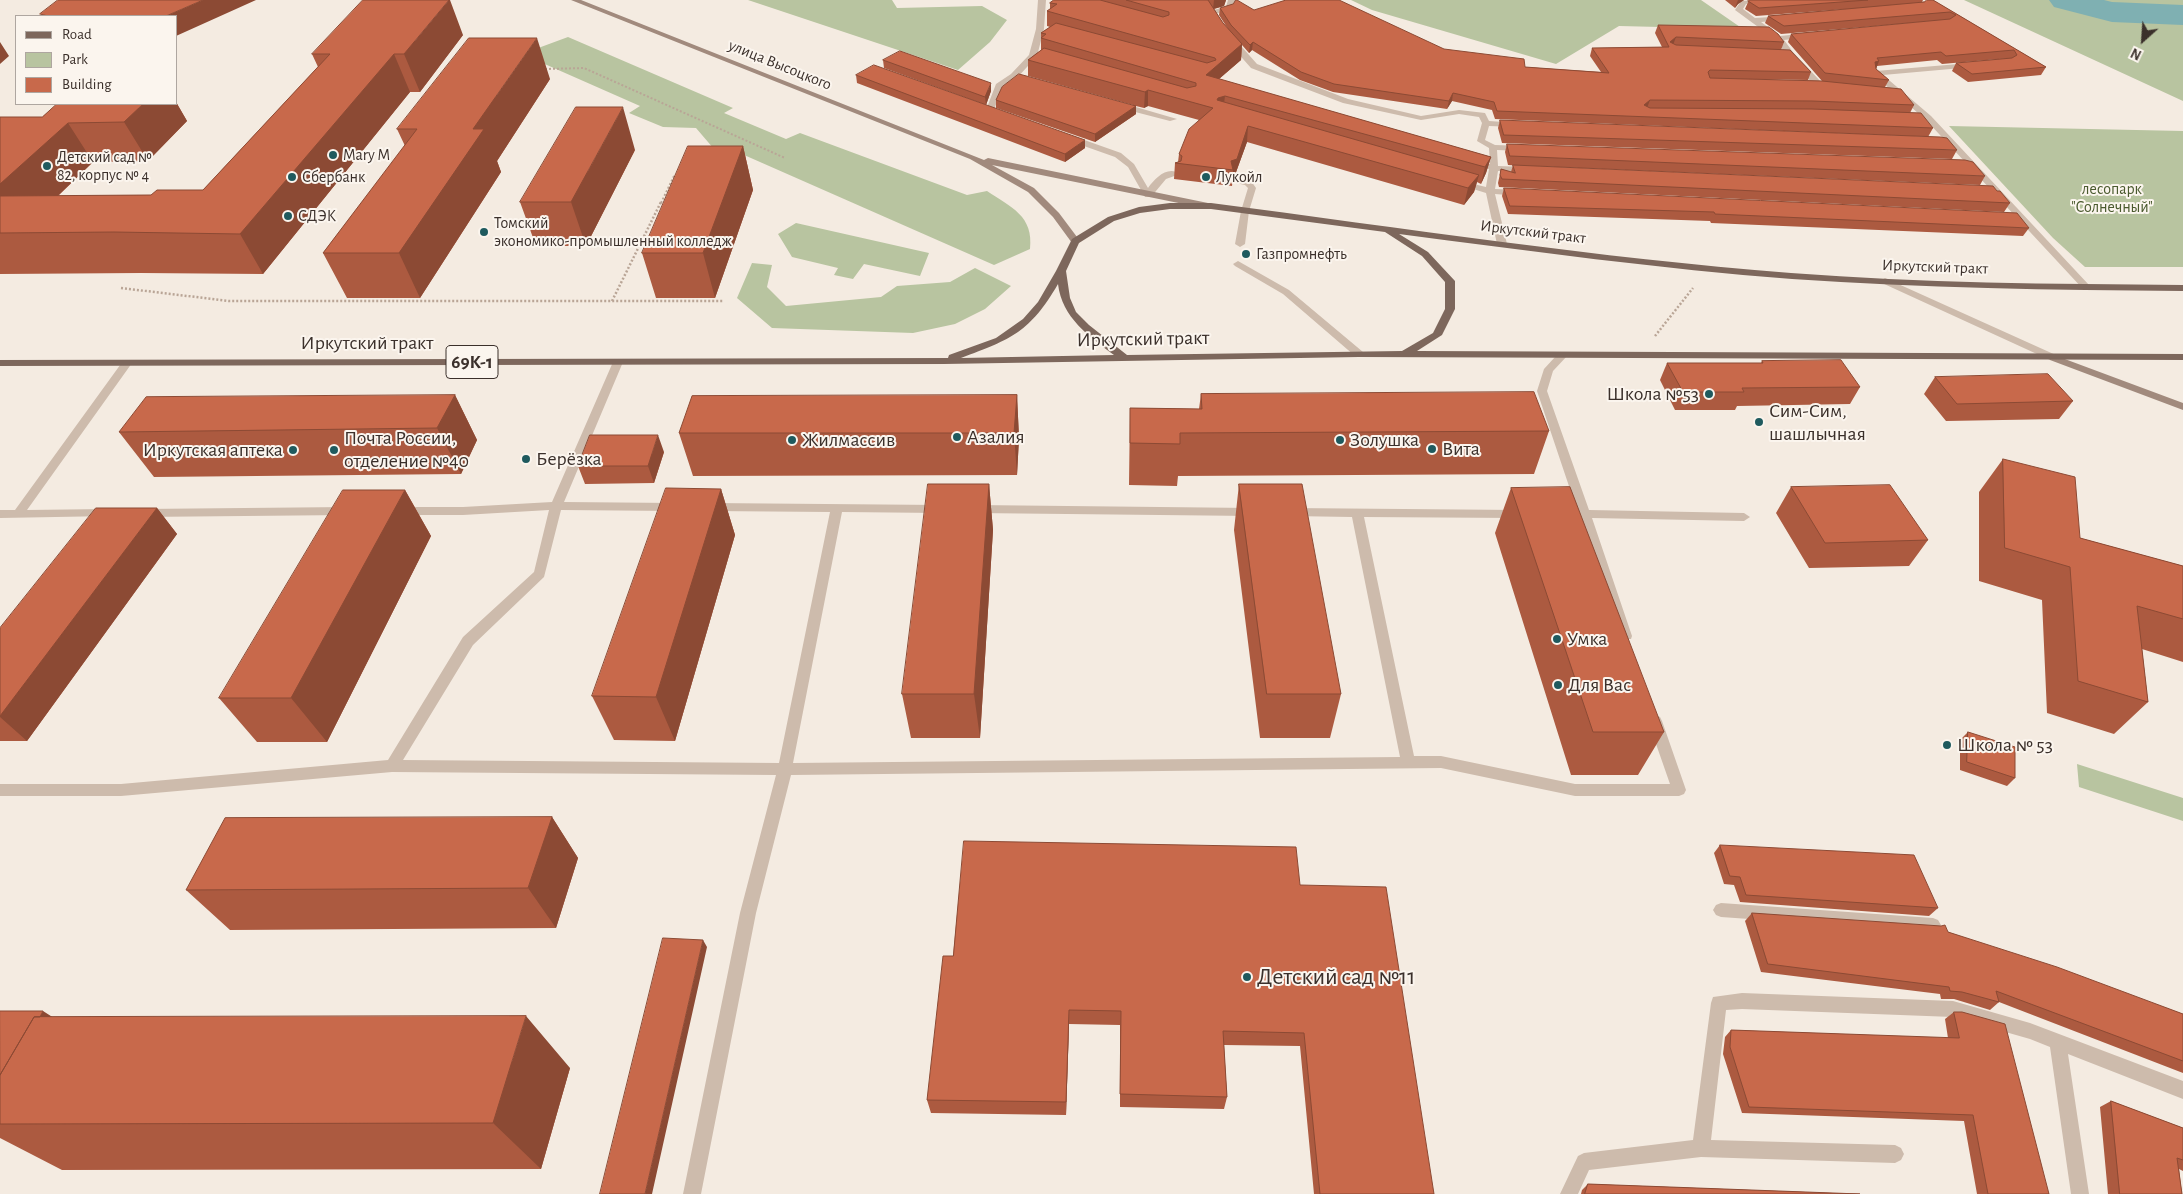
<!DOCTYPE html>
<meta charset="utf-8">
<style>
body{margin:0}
#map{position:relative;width:2183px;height:1194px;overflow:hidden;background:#f4ebe1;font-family:"Alegreya Sans",sans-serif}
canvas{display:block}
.legend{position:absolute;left:15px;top:15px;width:162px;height:90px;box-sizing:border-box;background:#fbf5ee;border:1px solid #aea6a0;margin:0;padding:6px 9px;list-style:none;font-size:15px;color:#3b302b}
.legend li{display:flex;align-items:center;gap:10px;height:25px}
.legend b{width:25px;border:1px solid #aea6a0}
.north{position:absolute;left:2118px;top:15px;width:50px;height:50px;-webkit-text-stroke:4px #fbf5ee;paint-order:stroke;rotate:206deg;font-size:14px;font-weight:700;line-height:20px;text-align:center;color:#3b302b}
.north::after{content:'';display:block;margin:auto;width:18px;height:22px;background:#3b302b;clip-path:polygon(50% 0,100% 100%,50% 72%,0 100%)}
</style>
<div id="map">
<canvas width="2183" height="1194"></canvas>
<ul class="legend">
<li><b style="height:6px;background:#7d675c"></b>Road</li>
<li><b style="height:14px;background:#b8c4a0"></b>Park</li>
<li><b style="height:14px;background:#c8694b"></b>Building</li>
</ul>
<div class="north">N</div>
</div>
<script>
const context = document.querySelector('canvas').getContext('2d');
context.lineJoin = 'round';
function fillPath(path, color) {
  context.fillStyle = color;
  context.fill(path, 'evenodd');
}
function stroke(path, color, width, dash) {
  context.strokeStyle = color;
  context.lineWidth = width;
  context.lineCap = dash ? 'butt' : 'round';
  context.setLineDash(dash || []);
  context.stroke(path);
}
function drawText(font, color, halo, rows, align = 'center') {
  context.font = font + ' "Alegreya Sans",sans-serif';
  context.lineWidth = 4;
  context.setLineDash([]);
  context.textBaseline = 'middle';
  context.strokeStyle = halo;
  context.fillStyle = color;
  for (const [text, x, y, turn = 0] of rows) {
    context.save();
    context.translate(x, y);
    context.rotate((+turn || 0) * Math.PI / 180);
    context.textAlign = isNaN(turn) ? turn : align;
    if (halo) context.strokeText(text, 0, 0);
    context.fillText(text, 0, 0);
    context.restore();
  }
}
const green = new Path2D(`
 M748 0H892L897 8 982 6 1007 20 990 42 958 70Z
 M1351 0H1701L1743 29 1619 26 1556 64 1372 10Z
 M1964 0H2183V101Z
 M568 37 733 108 724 113 786 139 800 133 967 195 987 191C1011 207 1034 216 1030 249L994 265 735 151 714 149 696 128 663 127 629 113 640 106 522 54Z
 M1949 126 2183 131V267H2085L2053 238Z
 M796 223 929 253 920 276 864 264 853 279 834 275 838 268 792 257 778 234Z
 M752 263 772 265 767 287 786 306 881 297 897 286 950 282 975 268 1011 286 985 309 955 324 913 333 772 328 737 298Z
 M2077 764 2183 798V821L2079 787Z`);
const river = new Path2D(`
 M2049 0H2104L2112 2 2183 5V25L2112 22 2054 7Z`);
const pathFar1 = new Path2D(`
 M545 69 584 68 785 158
 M661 203 674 176`);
const path = new Path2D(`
 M121 288 229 301H723
 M612 301 661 202
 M1655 336 1693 288`);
const service = new Path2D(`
 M1038 0H1046L1044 29 1037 56 1017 78 1002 87 994 110 987 112 986 110 996 84 1011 74 1029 55 1036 29Z
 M1228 0H1236L1232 10 1209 15V11L1226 7Z
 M1763 0 1746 4 1743 9 1755 18 1786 16 1787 18 1783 20 1761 22 1780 36 1809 33V37L1784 40 1793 52 1822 83V87H1816L1787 56 1776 40 1735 10 1741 1Z
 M1228 38H1234L1257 64 1348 99 1421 116 1459 110 1485 113 1489 121 1518 123 1519 125 1515 127 1489 126 1485 140 1495 145 1525 146V150L1522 151 1497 150 1498 166 1528 167 1532 170 1528 173 1498 171 1495 189 1520 190 1524 193 1520 196 1495 194 1507 244 1505 246 1502 247 1497 244 1486 193 1457 184 1461 181 1486 187 1489 169 1467 162 1471 159 1490 164 1489 148 1477 141 1482 123 1479 117 1459 114 1421 120 1343 103 1251 68 1228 42Z
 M1970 63H1973V67L1883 75 1931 116 2089 285V289H2083L1926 120 1904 119V115H1920L1898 95 1889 94 1888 92 1891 90 1872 73 1876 71Z
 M1116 103H1122L1177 119 1170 121 1116 107Z
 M1067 136H1073L1121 153 1134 164 1148 188C1155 178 1168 165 1180 174L1166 179 1151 197H1145L1128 167 1115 157 1067 140Z
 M1234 177 1251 181 1256 188 1249 211 1245 244 1240 247 1235 244 1241 211 1248 188 1245 185 1231 182V178Z
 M1238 261 1289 290 1363 352V356H1355L1283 294 1235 266 1233 264Z
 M1885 278 2058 356 2059 358 2058 360H2050L1882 283 1880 281Z
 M1563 352 1568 355 1553 371 1547 391 1589 510 1744 513 1750 517 1744 521 1592 518 1632 636 1631 639H1621L1620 636 1580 518 1573 517 1571 514 1577 510 1537 391 1544 369 1555 357Z
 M618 359 623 362 564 502 675 503 681 507 675 511 561 510 544 577 473 645 403 760 779 763 830 512 710 511 704 507 710 503 940 505 946 509 940 513 842 512 793 763 1400 757 1352 517 1290 516 1284 512 1290 508 1517 510 1523 514 1517 518 1364 517 1414 756H1441L1575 784H1670L1648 721 1650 717 1655 715 1660 717 1662 721 1686 790 1684 794 1679 796H1575L1441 768 791 775 756 913 701 1194H683L740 913 776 775 392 772 121 796H0V784H121L388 760 463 637 534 572 549 510 463 515H400L394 511 400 507H463L552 502 613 362Z
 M127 360 132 363 27 510 107 509 113 513 111 516 0 518V510H15L123 361Z
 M975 505 1252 508 1258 512 1252 516 975 513 969 509Z
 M347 507 353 511 347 515 142 517 136 513 142 509Z
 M1721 903 1933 918 1938 920 1941 925 1938 930 1933 932 1721 917 1716 915 1713 910 1716 905Z
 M1742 993 1953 1001 2030 1023 2183 1081V1099L2068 1054 2089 1194H2071L2050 1047 2030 1039 1953 1017 1742 1009 1726 1010 1711 1140 1895 1145 1901 1148 1904 1154 1901 1160 1895 1163 1701 1157 1589 1170 1578 1194H1560L1578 1156 1584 1153 1693 1140 1711 1003 1713 997Z`);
const secondary = new Path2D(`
 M571 0H581L984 160 988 158 1208 203 1212 206 1208 209 992 165 1034 188 1059 213 1080 241 1075 244 1072 243 1053 217 1028 192 970 159Z
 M2054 355 2183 403V410L2050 360 2049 358Z`);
const primary = new Path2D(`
 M1170 203H1211C1404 228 1597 258 1791 273 1921 283 2052 284 2183 285V291C2053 290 1922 288 1792 279 1661 269 1530 251 1399 234L1428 252 1455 281V309L1442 335 1417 351 2183 354V360L1359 357 944 364 0 366V360L948 358 949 355 996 338 1023 319 1038 302 1056 271 1072 239 1108 217 1139 207ZM1170 209H1211L1385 232 1422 256 1445 282V309L1433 333 1402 351 1127 355 1089 325 1076 312 1070 298 1066 271 1079 243 1114 221 1140 213ZM1058 284C1062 318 1089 336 1114 355L961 358C1012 339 1030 332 1058 284Z`);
const wall = new Path2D(`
 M1054 0H1226L1224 6 1214 9 1223 23 1228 29 1219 15 1220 8 1254 10 1525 67 1601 72 1590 56 1592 48 1662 47 1655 33 1658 25 1784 42 1781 50 1811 72 1808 80 1743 79 1822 81 1788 42 1791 34 1947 20 1781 34 1765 23 1768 16 1846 9 1756 16 1745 9 1749 0H1927H1923L1922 2 1933 0 2046 67 2041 75 1968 82 1952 71 1956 63 2010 58 1942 64 1937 60 1877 66 1876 69 1889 80 1885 87 1914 105 1910 113 1933 128 1928 137 1495 119 1492 110 1452 101 1447 109 1333 92 1300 80 1252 50 1249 53 1242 45 1241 60 1219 79 1491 157 1486 173 1481 184 1477 182 1474 192 1464 205 1247 142 1235 175 1233 176 1232 186 1174 179 1175 163 1178 162 1179 154 1199 120 1148 106 1144 108 1136 106V114L1095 142 996 108V100L1133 105 1028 76V60L1041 50V33L1050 27 1047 26V11L1050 9V3Z
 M1725 0H1744L1738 4 1735 8Z
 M463 35 420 92H410L263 274 141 273 0 274V117H42L176 104V102L187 121 148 161 93 162 58 196 151 195 203 190 318 67 312 54Z
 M883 60 991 91 986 105 884 68Z
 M856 75 1085 148 1065 162 857 83Z
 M550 79 497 161 501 172 420 298H347L323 253 405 146 397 129Z
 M1500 120 1957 150 1952 159 1502 143 1498 128Z
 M1507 144 1985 176 1980 185 1508 165 1505 152Z
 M743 146 753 190 715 298H656L642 253Z
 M635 150 586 246H536L520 202Z
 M1513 165 1997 191 2010 203 2004 212 1499 187 1498 183 1501 169 1511 172Z
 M1504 188 2029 228 2023 236 1711 223 1710 221 1508 214 1502 196Z
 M1762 361 1860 387 1850 404 1737 406 1735 410H1675L1660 380 1667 363H1761Z
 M1935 377 2073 401 2059 419 1946 421 1924 394Z
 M1201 394 1549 431 1534 474 1178 476 1177 486 1129 485 1130 408 1199 409Z
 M455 395 477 440 461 474 154 477 119 432Z
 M1017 395 1019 438 1017 475 693 476 679 433Z
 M664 452 654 483 585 484 578 466Z
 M2003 459 2080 538 2183 566V662L2142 649 2148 702 2114 734 2047 713 2042 600 1979 581V492Z
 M989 484 993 530 980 738H911L902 694Z
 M1239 484 1341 694 1330 738H1260L1234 530Z
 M1791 487 1928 540 1909 566 1809 568 1776 513Z
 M1511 488 1664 732 1638 775H1571L1495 533Z
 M721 489 735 535 675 741 614 740 592 696Z
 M405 490 431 536 327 742H257L219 698Z
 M157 508 177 534 27 741H0V628Z
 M1968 732 2015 778 2007 786 1960 770V740Z
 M552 817 578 858 556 928 230 930 186 890Z
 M1720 845 1938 908 1929 916 1740 902 1734 885 1724 884 1714 853Z
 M1300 885 1434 1194H1314L1300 1046 1224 1045 1227 1097 1224 1109 1120 1107V1025L1069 1024 1066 1115 931 1113 927 1100 953 956Z
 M1752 913 1948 932 2183 1014V1073L1999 1002 1990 1010 1954 999H1941L1940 994 1761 972 1745 921Z
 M0 1011 52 1017 570 1068 541 1169 62 1170 0 1138Z
 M1954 1012 2049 1194H1977L1964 1121 1742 1113 1723 1054 1725 1037 1731 1030 1948 1038 1945 1019Z
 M2111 1101 2183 1128V1171L2179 1169 2182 1194H2108L2100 1107Z
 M1588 1184 1860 1194H1581L1582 1190Z`);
const shadedWall = new Path2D(`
 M203 0H256L176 36V16H166Z
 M449 0H450L463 35 420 92 404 54Z
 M1214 0H1226L1224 6 1213 9Z
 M1738 0H1744L1738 4 1735 8Z
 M1676 37 1673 45 1670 42Z
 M537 38 550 79 497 161 501 172 420 298 399 253 473 129Z
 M0 42 9 56 0 64Z
 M1253 42 1252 50 1249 53 1250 45Z
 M1242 44 1241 60 1205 91 1206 75Z
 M394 54 410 92 263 274 240 234Z
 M1879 61 1876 69 1875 62Z
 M991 83V91L986 105 985 97Z
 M1148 90V106L1144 108 1145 92Z
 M1453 93 1452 101 1447 109 1449 101Z
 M1225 96 1223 111 1217 100 1218 98Z
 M1650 100 1647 108 1644 105Z
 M176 102 187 121 148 161 124 122 143 104H176Z
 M1136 106V114L1095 142V134Z
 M623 107 635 150 586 246 571 202Z
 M68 123 93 162 19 233 0 215V184Z
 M1248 126 1247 142 1235 175 1233 176V170L1231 161Z
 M1085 140V148L1065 162V154Z
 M743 146 753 190 715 298 703 253Z
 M1491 157 1486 173 1481 184 1485 167Z
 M1479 175 1474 192 1464 205 1468 188Z
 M455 395 477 440 461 474 437 428Z
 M1017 395 1019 438 1017 475 1014 433Z
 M658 435 664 452 654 483 648 466Z
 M989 484 993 530 980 738 974 694Z
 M721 489 735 535 675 741 656 697Z
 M405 490 431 536 327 742 291 698Z
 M157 508 177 534 27 741 0 717V716Z
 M552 817 578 858 556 928 528 888Z
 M703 940 707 947 652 1194H645Z
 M1069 1010V1024L1066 1115V1102Z
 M43 1011 54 1018 0 1084Z
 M526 1016 570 1068 541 1169 493 1123Z`);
const building = new Path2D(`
 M58 0H203L166 16H48L40 14Z
 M363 0H449L404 54H394L240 234 114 232 0 233V196L151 195 157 190H203L330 54H312Z
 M1054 0H1100L1163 17 1169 15V12L1126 0H1208L1223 23 1242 44 1206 75 1491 157 1485 167 1225 96 1218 98 1217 100 1479 175 1468 188 1248 126 1237 159 1231 161 1233 170 1175 163 1181 161 1182 156 1179 154 1189 129 1213 108 1148 90 1145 92 1028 60 1044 48 1187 88 1196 86V83L1041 38 1046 34 1041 33 1056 23 1207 63 1216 60 1215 58 1047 11 1057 4 1050 3Z
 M1236 0H1237L1254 10 1286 0H1339L1444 49 1524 59 1525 67 1609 73 1592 48 1669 47 1658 25 1769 27 1778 34 1784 42 1676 37 1670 42 1676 45 1790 50 1811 72 1710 70 1708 72 1710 78 1822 81 1901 89 1914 105 1812 101 1650 100 1644 105 1650 108 1812 109 1921 113 1933 128 1497 111 1494 102 1453 93 1449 101 1334 84 1301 72 1253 42 1250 45 1231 25 1220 8 1233 4Z
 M1749 0H1868L1759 8 1748 1Z
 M1927 0H1933L2046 67 1972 74 1956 63 2012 58 2017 55 2014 50 1946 56 1941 52 1877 58 1879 61 1875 62 1876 69 1889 80 1825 73 1791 34 1950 19 1956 15 1950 12 1784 26 1768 16 1924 2Z
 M469 38H537L473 129H484L399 253H323L417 129H397Z
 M900 51 991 83 985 97 883 60Z
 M874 65 1085 140 1065 154 856 75Z
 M1019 74 1136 106 1095 134 996 100 1002 87Z
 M57 104H143L124 122 68 123 0 184V117H42Z
 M576 107H623L571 202H520Z
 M1500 120 1940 137 1947 138 1957 150 1504 135Z
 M1507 144 1965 160 1973 162 1985 176 1510 156Z
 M688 146H743L703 253H642Z
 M1513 165 1993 186 1997 191H2000L2010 203 1502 179 1500 175 1501 169 1515 173Z
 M1504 188 2017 213 2029 228 1715 214 1714 212 1510 206Z
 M1841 360 1860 387 1742 388 1744 392H1683L1667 363H1763L1762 361Z
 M2048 374 2073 401 1957 404 1935 377Z
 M1534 392 1549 431 1180 433V444L1130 443V408L1202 409 1201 394Z
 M455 395 437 428 119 432 146 397Z
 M1017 395 1014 433H679L692 396Z
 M590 435H658L648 466H578Z
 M2003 459 2075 477 2080 538 2183 566V619L2137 606 2148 702 2078 681 2070 567 2005 548Z
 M928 484H989L974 694H902Z
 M1239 484H1302L1341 694H1267Z
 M1890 485 1928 540 1825 543 1791 487Z
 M1570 487 1664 732H1593L1511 488Z
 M666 488 721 489 656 697 592 696Z
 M343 490H405L291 698H219Z
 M96 508H157L0 716V628Z
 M1968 732 2015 747V778L1967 762Z
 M552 817 528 888 186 890 225 818Z
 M964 841 1296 847 1300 885 1386 887 1434 1194H1320L1304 1033 1223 1031 1227 1097 1120 1094 1121 1011 1069 1010 1066 1102 927 1100 943 956H953Z
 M1720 845 1914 855 1938 908 1746 895 1740 877 1730 876Z
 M1752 913 1941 926 1945 925 1948 932 2057 967 2183 1014V1061L1996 991 1999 1002 1962 992 1950 991 1949 987 1768 964Z
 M663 938 703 940 645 1194H600Z
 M0 1011H43L40 1017H34L0 1075Z
 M1954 1012H1962L2005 1024 2049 1194H1988L1973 1115 1749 1107 1730 1047 1731 1030 1959 1038Z
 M526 1016 493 1123 0 1124V1075L34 1017Z
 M2111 1101 2183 1128V1160L2177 1158 2182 1194H2120Z
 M1588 1184 1860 1194H1585Z`);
const markers = [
 [333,155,5,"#1f5a5e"],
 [47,166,5,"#1f5a5e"],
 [292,177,5,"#1f5a5e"],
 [1206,177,5,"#1f5a5e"],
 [288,216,5,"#1f5a5e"],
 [484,232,5,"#1f5a5e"],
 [1246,254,5,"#1f5a5e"],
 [1709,394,5,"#1f5a5e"],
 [1759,422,5,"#1f5a5e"],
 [957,437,5,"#1f5a5e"],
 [792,440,5,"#1f5a5e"],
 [1340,440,5,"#1f5a5e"],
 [1432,449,5,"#1f5a5e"],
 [293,450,5,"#1f5a5e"],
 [334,450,5,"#1f5a5e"],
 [526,459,5,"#1f5a5e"],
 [1557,639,5,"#1f5a5e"],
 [1558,685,5,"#1f5a5e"],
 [1947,745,5,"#1f5a5e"],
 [1247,977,5,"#1f5a5e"]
];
const farStreetnames = [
 ["улица Высоцкого",780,65,22],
 ["Иркутский тракт",1533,232,7],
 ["Иркутский тракт",1935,267,2]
];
const farPoinames = [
 ["Mary M",343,155],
 ["Детский сад №",57,157],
 ["82, корпус № 4",57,175],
 ["Сбербанк",302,177],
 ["Лукойл",1216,177],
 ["СДЭК",298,216],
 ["Томский",494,223],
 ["экономико-промышленный колледж",494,241],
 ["Газпромнефть",1256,254]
];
const farParknames = [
 ["лесопарк",2112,189],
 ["\"Солнечный\"",2112,207]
];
const shields = [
 [472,362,52]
];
const shieldNames = [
 ["69К-1",472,362]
];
const streetNames = [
 ["Иркутский тракт",1143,339,-1],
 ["Иркутский тракт",367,343]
];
const poiNames = [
 ["Школа №53",1699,394,"right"],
 ["Сим-Сим,",1769,411],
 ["шашлычная",1769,434],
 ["Азалия",967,437],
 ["Почта России,",344,438],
 ["отделение №40",344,461],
 ["Жилмассив",802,440],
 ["Золушка",1350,440],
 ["Вита",1442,449],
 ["Иркутская аптека",283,450,"right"],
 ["Берёзка",536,459],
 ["Умка",1567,639],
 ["Для Вас",1568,685],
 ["Школа № 53",1957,745]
];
const nearPoinames = [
 ["Детский сад №11",1257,977]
];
fillPath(green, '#b8c4a0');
fillPath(river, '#7fb0b2');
stroke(pathFar1, '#b9a596', 2, [2, 2]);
stroke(path, '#b9a596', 2.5, [2, 2]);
fillPath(service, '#cdbbac');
fillPath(secondary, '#a18a7d');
fillPath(primary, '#7d675c');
fillPath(wall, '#ac5a40');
fillPath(shadedWall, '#8c4a34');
fillPath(building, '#c8694b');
stroke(building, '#8c4a34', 1);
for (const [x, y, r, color] of markers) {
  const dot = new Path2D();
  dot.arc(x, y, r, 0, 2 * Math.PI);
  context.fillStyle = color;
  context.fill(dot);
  stroke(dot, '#fbf5ee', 2);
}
drawText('16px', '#3b302b', '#fbf5ee', farStreetnames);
drawText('16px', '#3b302b', '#fbf5ee', farPoinames, 'left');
drawText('16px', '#4a5a2e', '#fbf5ee', farParknames);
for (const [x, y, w] of shields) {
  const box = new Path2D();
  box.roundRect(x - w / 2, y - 16.5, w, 33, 4);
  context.fillStyle = '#fbf5ee';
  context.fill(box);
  stroke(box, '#3b302b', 1);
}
drawText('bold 19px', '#3b302b', null, shieldNames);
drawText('20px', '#3b302b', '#fbf5ee', streetNames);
drawText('20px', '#3b302b', '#fbf5ee', poiNames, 'left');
drawText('24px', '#3b302b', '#fbf5ee', nearPoinames, 'left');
</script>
